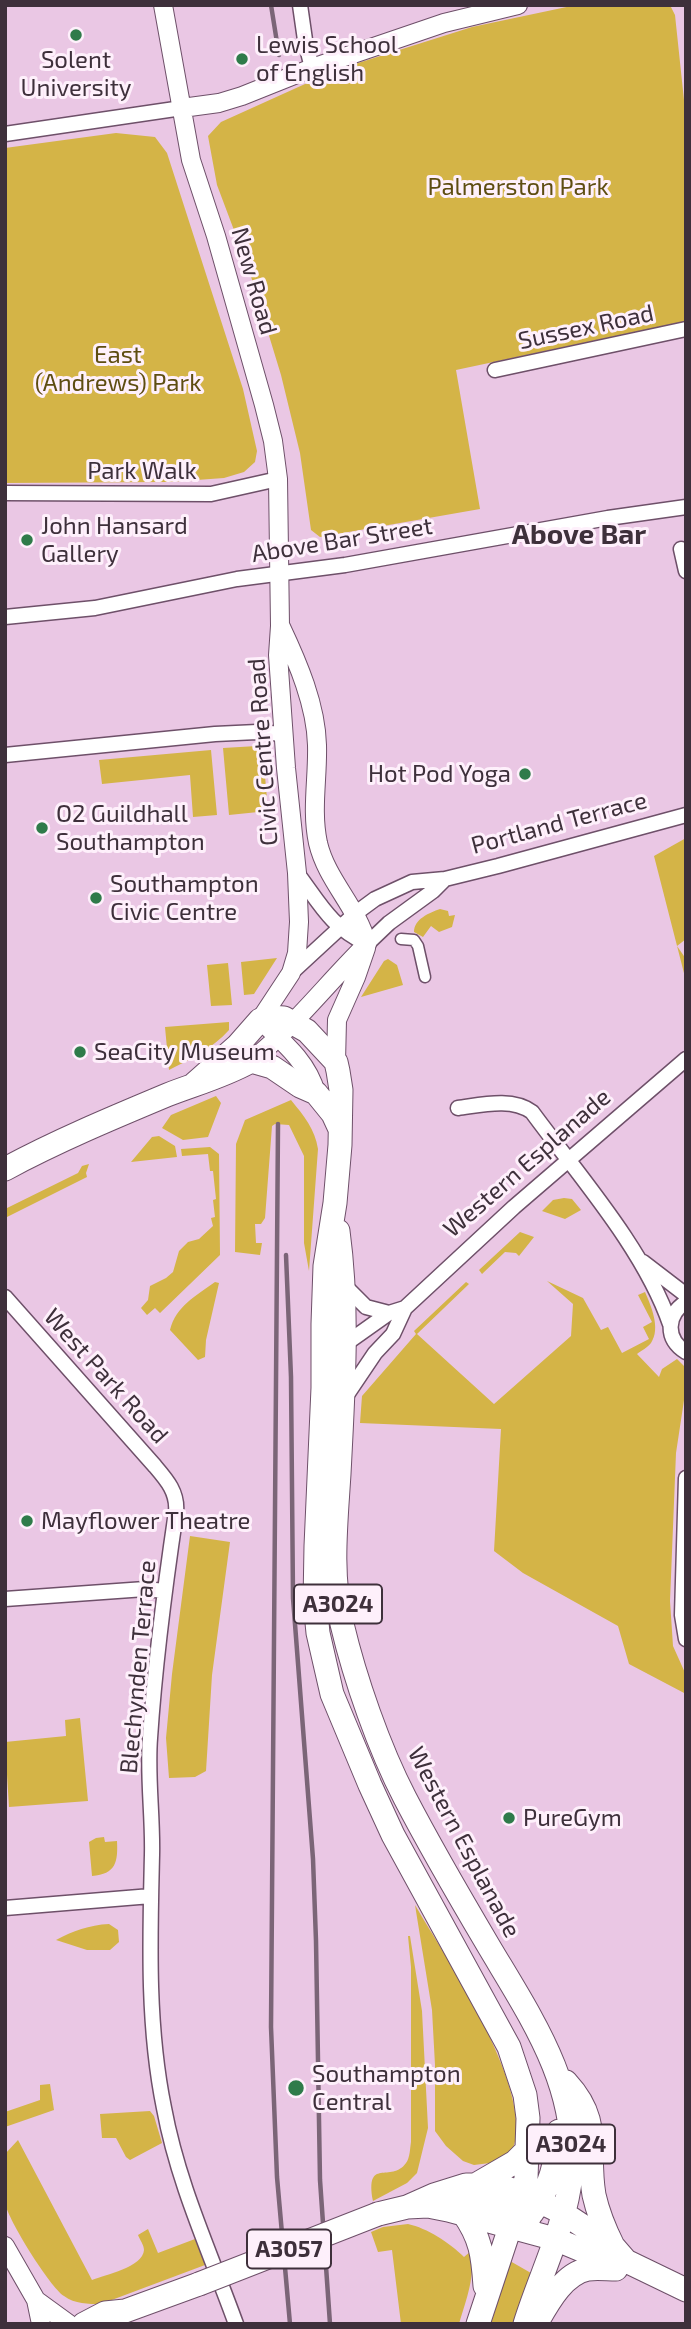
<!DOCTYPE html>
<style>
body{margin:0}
#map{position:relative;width:691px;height:2329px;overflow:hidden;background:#eac7e4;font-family:"Exo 2",sans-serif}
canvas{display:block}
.frame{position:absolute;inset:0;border:7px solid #3e303b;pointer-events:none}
</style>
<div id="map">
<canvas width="691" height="2329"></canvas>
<div class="frame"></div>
</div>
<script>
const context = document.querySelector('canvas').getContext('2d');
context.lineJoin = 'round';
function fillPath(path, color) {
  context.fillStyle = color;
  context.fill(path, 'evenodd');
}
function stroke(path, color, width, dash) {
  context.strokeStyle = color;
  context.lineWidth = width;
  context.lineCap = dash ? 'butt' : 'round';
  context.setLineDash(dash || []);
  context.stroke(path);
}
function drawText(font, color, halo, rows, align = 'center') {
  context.font = font + ' "Exo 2",sans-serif';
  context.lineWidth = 6;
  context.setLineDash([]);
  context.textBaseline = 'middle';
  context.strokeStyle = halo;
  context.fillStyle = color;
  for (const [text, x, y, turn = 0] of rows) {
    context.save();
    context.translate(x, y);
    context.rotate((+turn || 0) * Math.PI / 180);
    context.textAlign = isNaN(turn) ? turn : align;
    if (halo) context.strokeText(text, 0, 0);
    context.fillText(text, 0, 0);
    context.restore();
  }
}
const green = new Path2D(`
 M576 5H670L675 15 686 119V321L456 370 480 509 320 537 311 530 300 453 281 375 249 270 217 185 208 136 221 122 336 70 472 27Z
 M116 133 155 137 167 153 243 389 257 451 255 462 244 472 224 478 169 482 5 483V148Z
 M257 746 263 752 268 811 229 815 223 748Z
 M211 750 217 815 193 817 190 775 102 784 99 760Z
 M686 838V939L677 946 686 959V981L654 856Z
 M440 909 448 911 449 916 455 915 452 927 439 932 431 926 423 937 414 932C414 919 429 913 440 909Z
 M277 958 254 994 244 995 241 962Z
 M388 959 397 965 403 985 361 997 384 961Z
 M228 963 232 1005 211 1006 207 965Z
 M229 1022V1030C213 1048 191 1059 169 1070L165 1027Z
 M216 1096 221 1103 208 1137 183 1140 162 1128 171 1115Z
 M291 1100C304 1116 315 1129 318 1149L309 1271 304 1243V1156L289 1125 275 1124 272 1126 265 1218 261 1224H255L256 1243H262L260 1255 235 1252 236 1144 245 1120Z
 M159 1136 175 1146 177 1157 131 1162 152 1137Z
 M210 1147 219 1154 220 1255 160 1313 155 1308 147 1315 141 1308 148 1300 150 1286 166 1278 173 1272 179 1251 188 1242 199 1239 213 1226 211 1218 215 1217 213 1200 216 1199 213 1171H210L208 1154 182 1156 181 1149Z
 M89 1164 86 1173 87 1177 5 1218V1209L78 1173 82 1166Z
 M564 1198 572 1199 581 1210 565 1219 542 1211 553 1200Z
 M520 1232 534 1237 519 1256 516 1253 505 1252 482 1274 479 1270Z
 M547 1281 583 1298 601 1330 608 1327 622 1353 649 1339 643 1327 652 1322 638 1295 645 1292C651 1306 661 1328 651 1343 648 1347 641 1351 637 1354L659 1377 662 1369 677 1359 685 1367 686 1387 676 1453 670 1601 673 1646 686 1675V1694L629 1664 618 1626 523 1573 494 1551 501 1429 360 1423 362 1396 416 1334 414 1331 466 1282 469 1284 417 1334 494 1404 571 1336 573 1304Z
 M215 1282 219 1283 206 1340 205 1357 198 1360 170 1330C176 1306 196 1296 215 1282Z
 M190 1536 230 1542 212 1675 206 1771 195 1777 169 1778 166 1738 172 1674Z
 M80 1718 88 1801 9 1807 5 1742 66 1736 65 1720Z
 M104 1837 105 1842 117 1841C118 1862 116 1874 92 1876L89 1842 96 1838Z
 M415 1905C445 1957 540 2096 511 2154L490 2163 474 2165 463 2161 446 2146 435 2131V2065L432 2010Z
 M109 1924 118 1930 119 1942 110 1950H87L56 1940C73 1931 89 1925 109 1924Z
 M408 1936H410L422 2011 428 2128 417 2173 407 2183 373 2201C365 2156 391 2184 406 2163 410 2158 410 2148 411 2142V1967Z
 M50 2084 54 2110 5 2127V2112L40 2100V2085Z
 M150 2111 154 2116 162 2143 130 2160 126 2157 116 2138H102L100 2114Z
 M18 2140 92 2280C105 2275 143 2267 144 2250 144 2245 140 2240 138 2235L148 2229 158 2253 195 2239 205 2265 101 2304C88 2304 75 2304 64 2296 50 2287 8 2220 5 2203 3 2188 5 2170 5 2154Z
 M408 2224C427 2228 450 2243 464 2257L471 2251C475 2278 467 2297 459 2324H401L392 2250 378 2252 371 2232 383 2227Z
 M510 2261 531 2273 514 2324H491Z`);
const pedestrian = new Path2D(`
 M401 939 414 940 418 946 425 977`);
const minor = new Path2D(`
 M300 5 305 40 312 68
 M5 134 182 108
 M495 370 686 329
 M5 493 211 494 278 479
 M681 549 686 571
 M5 617 95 608 237 579 345 565 608 518 686 507
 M5 755 215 734 257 732 283 734
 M297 873C321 905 330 926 367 944L389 923 433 891 445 879
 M291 973 356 913 375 899 412 882 445 879 498 866 686 815
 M458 1108C481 1105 512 1097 532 1112 579 1176 644 1249 670 1324
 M643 1262 686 1295
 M343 1284 366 1307 389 1313
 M5 1297 154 1465C166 1479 178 1492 176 1512 165 1586 155 1662 150 1738 147 1777 153 1816 152 1855 150 1939 147 2025 164 2108 178 2184 210 2252 236 2324
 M686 1302C666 1315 665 1339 686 1352
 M341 1347 389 1313 405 1308 514 1207 686 1059
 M344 1399 375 1353 393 1334 405 1308
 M686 1478 682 1615 686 1639
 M5 1599 145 1589 165 1591
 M5 1908 151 1896`);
const tertiary = new Path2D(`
 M163 5 191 160 216 236 264 405 273 441 278 479 280 626 278 655 286 768 297 873 299 922 297 953 291 973 260 1020C282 1041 308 1062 316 1093
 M182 108 219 103 242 96 312 68 444 23 518 5
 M281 627C298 663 316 705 317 745 318 778 311 810 318 843 327 881 357 906 367 944
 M251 1061C294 1027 328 982 367 944
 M336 1062 337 1020 356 977 366 948
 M5 2246 36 2300 41 2324
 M36 2300 69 2324`);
const primary = new Path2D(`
 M194 1084 238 1045 260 1020 269 1017 284 1018 307 1031 336 1062 338 1071 341 1090 340 1145 335 1203 325 1266 323 1324V1388L316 1546 315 1602 318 1633 332 1694 370 1785 393 1835 509 2047 525 2095 528 2118 526 2179 478 2324
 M5 1169C57 1141 112 1118 167 1095 195 1084 225 1076 251 1061L272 1067 300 1086 316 1093 333 1114 339 1127
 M338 1231C349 1312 343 1392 339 1474 336 1523 330 1575 342 1624 355 1679 379 1748 405 1798 431 1848 459 1896 488 1945 530 2016 580 2087 571 2174 566 2226 540 2275 525 2324
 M566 2082C603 2122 586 2148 594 2195 598 2213 605 2230 613 2246
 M477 2184 515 2162 528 2149
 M448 2192C476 2202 503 2204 529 2218
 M407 2207 428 2206 448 2210 555 2239 598 2257 626 2261 686 2290
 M463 2213C481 2238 483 2256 485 2286
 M532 2213C551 2187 556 2162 559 2131
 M378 2214 407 2207 434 2195 466 2185H497L522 2193 563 2213 613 2246 626 2261
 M84 2324 105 2313 125 2311 199 2284
 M536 2324C548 2303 563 2274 588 2269 597 2268 607 2269 616 2269`);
const rail = new Path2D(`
 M271 5 279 55
 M278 1124 271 2027 277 2177 290 2324
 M286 1255 291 1377 293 1598 313 1859 316 1941 320 2180 330 2324`);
const primaryBridge = new Path2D(`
 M199 2284 378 2214`);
const markers = [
 [76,35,7,"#2f7b4a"],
 [242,59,7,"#2f7b4a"],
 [27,540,7,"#2f7b4a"],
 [525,774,7,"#2f7b4a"],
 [42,828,7,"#2f7b4a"],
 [96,898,7,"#2f7b4a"],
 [80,1052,7,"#2f7b4a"],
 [27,1521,7,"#2f7b4a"],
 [509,1818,7,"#2f7b4a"],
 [296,2088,9,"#2f7b4a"]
];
const shields = [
 [338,1604,88],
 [571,2144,88],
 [289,2249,84]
];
const shieldNames = [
 ["A3024",338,1604],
 ["A3024",571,2144],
 ["A3057",289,2249]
];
const poiNames = [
 ["Lewis School",256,45],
 ["of English",256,73],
 ["Solent",76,60,"center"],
 ["University",76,88,"center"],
 ["John Hansard",41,526],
 ["Gallery",41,554],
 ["Hot Pod Yoga",511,774,"right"],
 ["O2 Guildhall",56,814],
 ["Southampton",56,842],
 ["Southampton",110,884],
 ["Civic Centre",110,912],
 ["SeaCity Museum",94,1052],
 ["Mayflower Theatre",41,1521],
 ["PureGym",523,1818],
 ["Southampton",312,2074],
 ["Central",312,2102]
];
const parkNames = [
 ["Palmerston Park",518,187],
 ["East",118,355],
 ["(Andrews) Park",118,383]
];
const streetNames = [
 ["New Road",254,281,74],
 ["Sussex Road",586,327,-12],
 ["Park Walk",142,471],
 ["Above Bar Street",342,540,-9],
 ["Civic Centre Road",263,752,-94],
 ["Portland Terrace",559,823,-15],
 ["Western Esplanade",527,1163,-41],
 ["West Park Road",106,1376,48],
 ["Blechynden Terrace",138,1667,-85],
 ["Western Esplanade",464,1842,62]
];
const quarterNames = [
 ["Above Bar",579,535]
];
fillPath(green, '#d4b447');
stroke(pedestrian, '#6e5069', 13);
stroke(minor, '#6e5069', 17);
stroke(tertiary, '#6e5069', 20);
stroke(primary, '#6e5069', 25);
stroke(pedestrian, '#fff', 10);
stroke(minor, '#fff', 14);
stroke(tertiary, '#fff', 18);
stroke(primary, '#fff', 23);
stroke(rail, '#7b6577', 4.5);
stroke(primaryBridge, '#6e5069', 25, []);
stroke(primaryBridge, '#fff', 23);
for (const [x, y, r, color] of markers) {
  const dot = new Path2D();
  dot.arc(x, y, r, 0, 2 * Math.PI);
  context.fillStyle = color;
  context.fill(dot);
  stroke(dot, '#fef0fb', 2.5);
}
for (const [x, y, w] of shields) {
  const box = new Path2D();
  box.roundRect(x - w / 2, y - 19.5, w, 39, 5);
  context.fillStyle = '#fef0fb';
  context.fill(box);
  stroke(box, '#3e303b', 2);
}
drawText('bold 23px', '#3e303b', null, shieldNames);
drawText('24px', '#3e303b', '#fef0fb', poiNames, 'left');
drawText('24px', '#5e4d11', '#fef0fb', parkNames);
drawText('24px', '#3e303b', '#fef0fb', streetNames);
drawText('bold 28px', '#3e303b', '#fef0fb', quarterNames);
</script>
